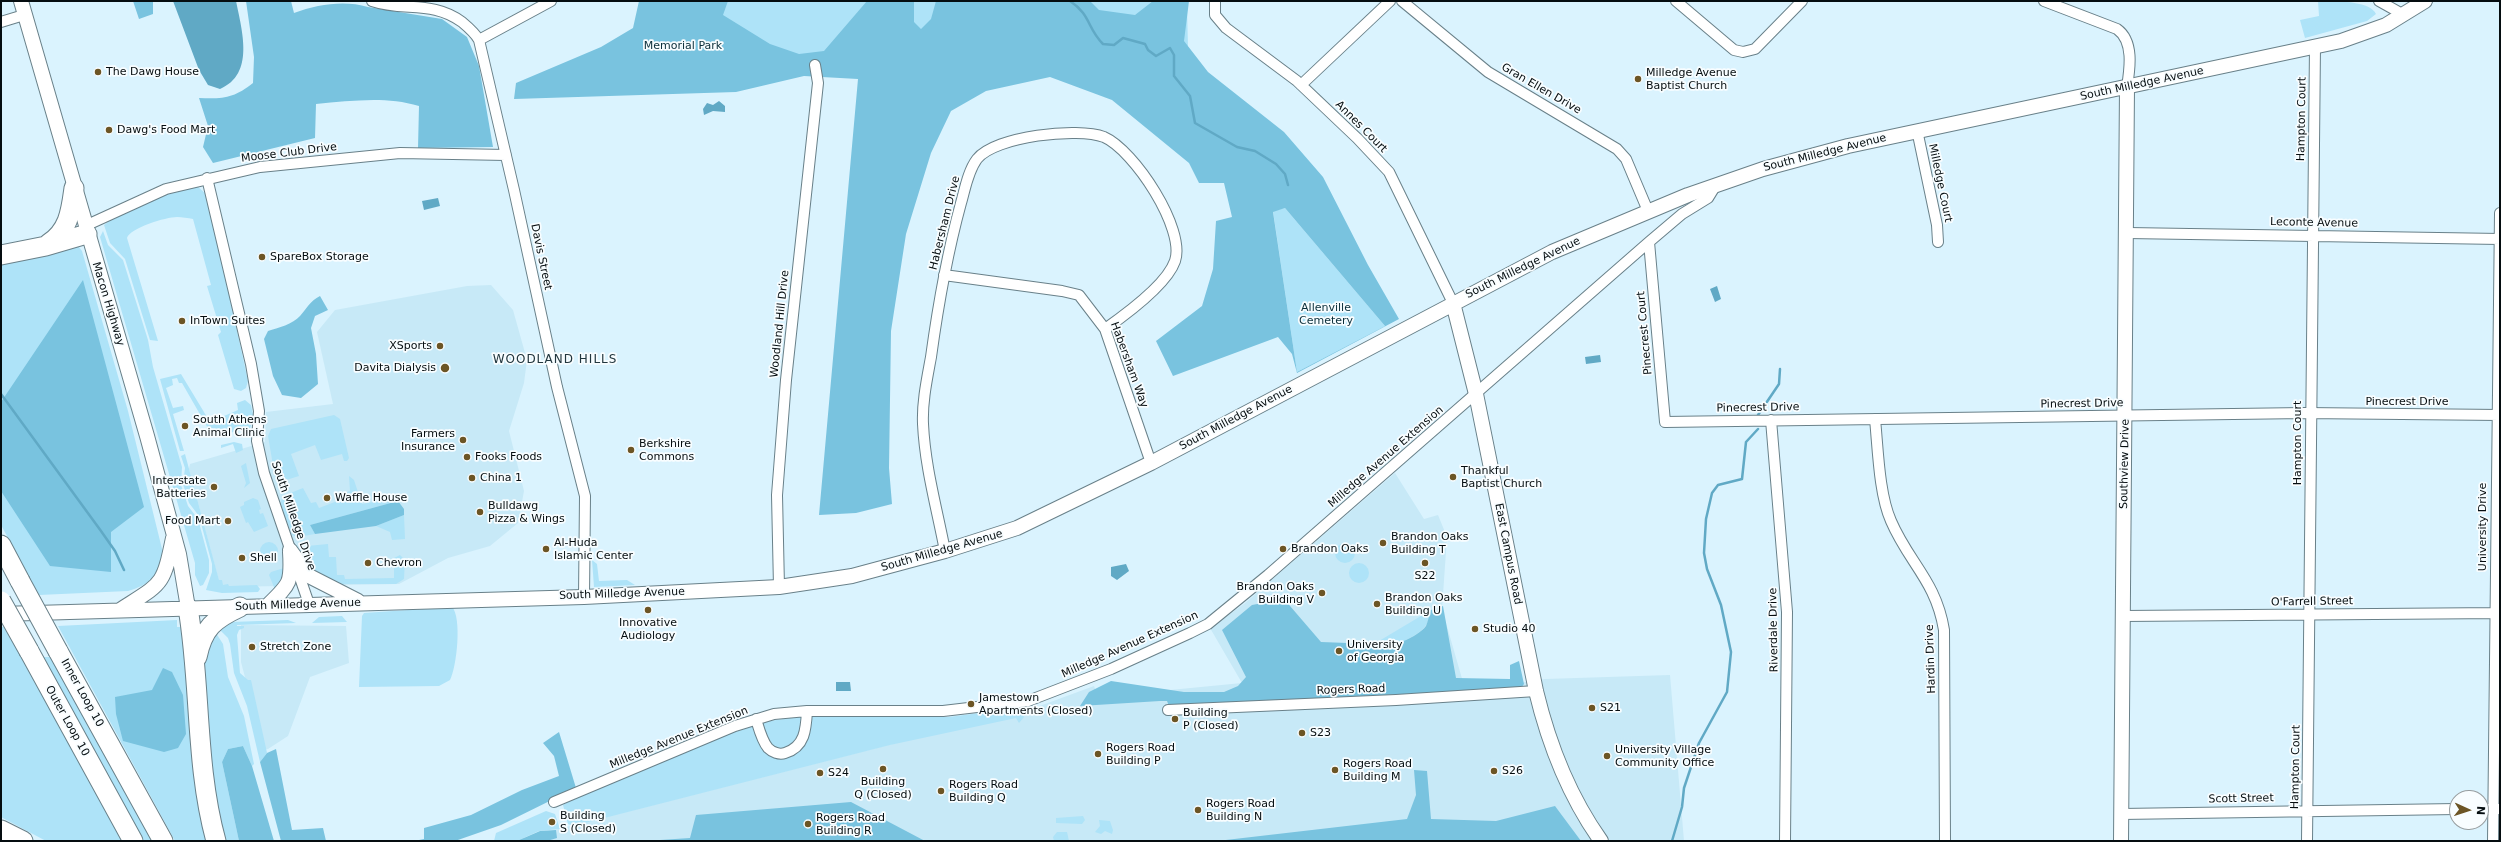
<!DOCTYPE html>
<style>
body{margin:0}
#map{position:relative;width:2501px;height:842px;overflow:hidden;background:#daf3fe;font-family:"DejaVu Sans",sans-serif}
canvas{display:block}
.frame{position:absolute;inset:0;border:2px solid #050d10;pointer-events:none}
.north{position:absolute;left:2449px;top:790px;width:40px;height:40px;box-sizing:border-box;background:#f8fdff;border:1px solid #979d9f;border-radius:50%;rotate:93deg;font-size:11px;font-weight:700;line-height:16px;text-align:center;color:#050d10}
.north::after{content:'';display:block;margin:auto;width:14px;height:18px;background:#6c5525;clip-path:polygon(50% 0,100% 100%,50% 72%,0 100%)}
</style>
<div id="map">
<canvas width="2501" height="842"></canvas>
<div class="frame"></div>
<div class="north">N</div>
</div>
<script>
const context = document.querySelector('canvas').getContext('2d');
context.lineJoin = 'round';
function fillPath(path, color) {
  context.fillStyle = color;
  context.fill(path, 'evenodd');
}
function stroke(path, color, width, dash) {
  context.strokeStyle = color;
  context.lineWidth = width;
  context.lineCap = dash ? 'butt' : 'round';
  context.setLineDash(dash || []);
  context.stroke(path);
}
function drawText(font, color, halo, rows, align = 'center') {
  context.font = font + ' "DejaVu Sans",sans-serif';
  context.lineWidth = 3.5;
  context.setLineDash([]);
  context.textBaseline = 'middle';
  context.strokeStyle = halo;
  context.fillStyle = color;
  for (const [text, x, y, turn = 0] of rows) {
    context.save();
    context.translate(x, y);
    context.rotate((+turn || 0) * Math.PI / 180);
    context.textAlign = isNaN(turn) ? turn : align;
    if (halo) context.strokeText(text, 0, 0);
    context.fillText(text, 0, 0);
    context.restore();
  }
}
const built = new Path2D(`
 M491 285 513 310 527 360 524 383 509 431 524 491 518 523 490 546 448 558 399 584 223 587 219 581 189 469 190 464 265 442 266 412 333 404 317 332 335 310 467 286Z
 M1395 473 1424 519 1438 515 1447 537 1442 609 1463 682 1519 683 1545 679 1670 675 1684 841H512L1037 707 1094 686 1098 697 1242 683 1210 628 1244 604Z
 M241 625 346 626 349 663 310 677 288 736 268 749 264 750 241 662Z`);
const green = new Path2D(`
 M646 1H1173L1187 8 1188 47 828 72Z
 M2318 1C2332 1 2370 0 2376 14L2367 21 2305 38 2300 20 2319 16Z
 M197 186 206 194 209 202 248 381 246 388 241 391 234 389 218 335 221 332 207 286 211 285 193 219C188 218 182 217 177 217 166 217 130 228 127 238L158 341 150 340 125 259 110 243 104 225C131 204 164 194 197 186Z
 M1285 208 1385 326 1297 372 1273 211Z
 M103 231 108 245 123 260 148 340 153 367 182 467 181 485 188 506 198 519 209 560V573L203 585 200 586 195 575V563L100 237Z
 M78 246 82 251 128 411 164 557C154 578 151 584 128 591L39 595 1 525V260Z
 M181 374 210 422 238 410 237 403 245 400 251 405 254 419 250 428 213 437 182 383H179L177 378 172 379 173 385 166 388 173 408 183 406 184 410 173 414 184 451H180L160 379Z
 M334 415 340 419 349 458 347 461H344L342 454 321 460 315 445 291 454 299 476 283 481 275 477 268 436 271 429Z
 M234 442 242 444 243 450 236 453 233 444 221 448V445Z
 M185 454 219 580H222L223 585 228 584 229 586 257 585 260 589 258 592 222 593 206 590 212 572V564L199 516 189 503 183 484 185 468 181 456Z
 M246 463 250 483 244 488 246 483 241 466Z
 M349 476 354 480 362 504 396 498 398 501 310 525 315 534 298 537 292 535 280 504 283 496 303 488 311 503 316 502 319 508 340 500 339 495 350 491Z
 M253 498 258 500 261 509 259 510 260 514 263 513 268 526 254 532 248 522 246 523 240 507 244 505V502Z
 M404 515 405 539 392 540 390 532 376 526Z
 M260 551a9 9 0 1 1 18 0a9 9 0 1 1-18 0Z
 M1335 553a10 10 0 1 1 20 0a10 10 0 1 1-20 0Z
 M328 544 329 557H336L337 575H344L345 579 394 578V558L400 555 405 560 404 579 396 584H333L317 578 299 552 307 546Z
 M592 560 597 564 599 581 627 580 635 585 594 587Z
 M1349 573a10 10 0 1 1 20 0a10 10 0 1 1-20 0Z
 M284 568 288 576 276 592 269 575 271 572Z
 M452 607C462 617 457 667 450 680L439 686 359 687 362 616 364 613Z
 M1431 610C1429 615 1429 622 1426 625 1418 638 1387 649 1373 648L1374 644Z
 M342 616 347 622 312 623 319 617Z
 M177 620V627H186L210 841H175L58 626Z
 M288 620 296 623 237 625V626H244V628L239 630 237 635 240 673 248 680H251L266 748 267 753 260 762 247 706 234 673 230 644 228 638 219 629 231 622Z
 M1 627H4L16 648 123 841H46L1 817Z
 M214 630 223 644 228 677 244 716 254 764 252 766 243 746 228 749 222 762 239 841H222L213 809 204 649Z
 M40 657H54L157 841H139Z
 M1017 708 1021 710 1024 717 1019 723 1016 718 890 745 573 826 568 824 563 805 574 798 717 738 769 721 804 716 949 717Z
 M546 811 555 814 560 829 539 831 517 841H494L496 833Z
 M1083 816 1085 820 1082 824 1056 823V818Z
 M1099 820 1110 821 1113 830 1112 834 1105 831 1101 834 1095 832 1100 826Z
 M1057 832H1067L1069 841H1054L1053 837Z`);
const forest = new Path2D(`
 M133 1H153V14L139 19Z
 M246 1H291L294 13C318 4 345 0 368 7L442 19 467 37 479 66 493 147 418 148 419 106C385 96 351 101 316 104L315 138 213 163 203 147 208 126 199 98C224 99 234 98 253 83L254 57Z
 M639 1H728L723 15 770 44 799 54 824 51 867 1H914V22L921 29 931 19 936 1H1090L1099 10 1135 15 1153 1H1189L1184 41 1208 72 1284 132 1323 177 1368 265 1399 319 1297 373 1292 354 1278 337 1173 376 1156 341 1202 306 1213 269 1216 221 1232 217 1224 183H1199L1189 163 1112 100 1050 77 986 91 951 111 931 153 906 234 891 331 889 468 892 504 856 513 819 515 858 79 804 76 736 92 514 99 516 83 601 47 633 28ZM1285 208 1385 326 1297 372 1273 212Z
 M83 280 144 507 111 532V572L50 566 1 491V402Z
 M320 296 328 310 315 316 311 328 316 354 318 384 301 398 282 395 273 376 264 339 268 331C278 328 293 324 300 316 308 307 310 301 320 296Z
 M398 501 404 509V515L376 526 315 534 310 525Z
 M1284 599 1321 642 1374 644 1373 648C1388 649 1417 638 1426 626 1428 622 1429 615 1431 610L1443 606 1456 678 1510 679V665L1519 661 1524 684 1521 688 1169 706 1167 701H1160L1080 706 1089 692 1111 681 1184 692H1224L1238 686 1246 677 1222 630 1252 605Z
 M163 668 172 672 183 695 186 734 178 748 164 752 123 741 116 714 115 697 152 690Z
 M559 732 576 788 501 825 455 841H414L424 839V828L471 815 522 790 559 776 554 756 543 743Z
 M243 746 252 766 274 841H239L222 762 228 749Z
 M276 749 292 830 323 828 326 841H281L260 762 267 753Z
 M1414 770 1427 771 1431 819 1496 821 1555 806 1581 841H1217L1407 819 1416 795Z
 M851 802 925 841H645L690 838 696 815Z
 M556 830 557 838 547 841H517L540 831Z`);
const water = new Path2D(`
 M173 1H236C242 31 255 74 220 89L208 85 199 70Z
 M719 101 725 106V112L713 111 704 115 703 109 707 103 713 105Z
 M438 198 440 206 424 210 422 201Z
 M1717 286 1721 299 1715 302 1710 289Z
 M1600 355 1601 362 1586 364 1585 357Z
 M1126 564 1129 571 1117 580 1111 576V567Z
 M836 682H850L851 691H836Z`);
const stream = new Path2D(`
 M1070 1C1091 15 1087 28 1103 44L1114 45 1123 38 1145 44 1148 50 1156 56 1170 48 1174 55V76L1190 96 1195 123 1237 147 1255 151 1276 164 1285 174 1288 185
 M1 394 101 531 115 551 124 570
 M1758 415 1779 384 1780 369
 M1672 841 1682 807 1684 788 1699 743 1727 692 1731 652 1721 605 1707 569 1704 553 1706 519 1712 493 1718 485 1742 479 1746 442 1758 429`);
const street = new Path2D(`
 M372 1C404 12 432 0 462 22 468 27 475 33 479 40L514 190 557 387 585 496 584 597
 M1215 1V15L1226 28 1297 81 1357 138 1389 172 1453 303
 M1402 1 1488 72 1617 149 1626 159 1648 211
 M1676 1 1734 50 1743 52 1755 49 1802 1
 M2044 1 2117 29C2134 41 2130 68 2127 87
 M2379 1 2404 15
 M1 22 24 15
 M479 40 551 1
 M1301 85 1390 1
 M1917 130 1937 225 1938 242
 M207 178 251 364 259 411 257 441 264 473 309 604
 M85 226 166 189 260 167 400 153 506 155
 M2128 233 2500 239
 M1649 242 1665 422 2304 413 2500 415
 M944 275 1062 291 1079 295 1105 329 1151 463
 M1875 419C1878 449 1879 494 1891 521 1909 563 1936 581 1944 630L1945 841
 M1771 420 1787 612 1785 841
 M945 551C937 509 925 467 923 424 922 402 927 379 931 357 938 306 947 254 961 203 965 189 968 171 977 159 995 136 1078 127 1104 137 1134 150 1186 229 1175 261 1167 284 1125 315 1105 329
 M779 587 777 495 786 380 818 83 815 65
 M2123 616 2500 613
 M1168 710 1396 700 1536 691
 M756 719C759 729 762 741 768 748 772 752 779 755 785 753 805 747 806 729 807 711
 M554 802 735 726 774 714 807 711H943L1028 701 1111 669 1190 633 1208 624 1268 575 1649 242 1682 214 1708 198 1716 185
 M2481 809H2500
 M2121 814 2457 809
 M2307 841 2315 46
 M2493 841 2500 213`);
const secondary = new Path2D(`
 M21 1 147 436 179 554 188 608
 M1453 303 1476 394 1536 691C1549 745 1569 796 1601 841
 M290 550 309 576 358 601
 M267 606C290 584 292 583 290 552
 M120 610C162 583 163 587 173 538
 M1 614 584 597 779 587 852 576 945 551 1017 528 1151 463 1552 252 1688 195 1763 169 1848 146 2341 41 2386 25 2425 1
 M2121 841 2127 87`);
const highway = new Path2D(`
 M48 244C69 231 71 210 74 188
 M1 255 46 246 87 234
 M1 545 20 581
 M188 608C201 685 195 765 216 841
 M29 651 133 841
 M58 651 163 841
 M197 657C203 628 214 619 240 607
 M1 830 23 841`);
const highwayBridge = new Path2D(`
 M20 581 58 651
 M1 601 29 651`);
const markers = [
 [98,72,4,"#6c5525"],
 [1638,79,4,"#6c5525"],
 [109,130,4,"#6c5525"],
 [262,257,4,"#6c5525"],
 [182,321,4,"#6c5525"],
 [440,346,4,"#6c5525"],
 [445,368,5,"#6c5525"],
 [185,426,4,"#6c5525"],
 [463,440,4,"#6c5525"],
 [631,450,4,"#6c5525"],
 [467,457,4,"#6c5525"],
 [1453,477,4,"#6c5525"],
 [472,478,4,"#6c5525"],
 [214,487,4,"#6c5525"],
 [327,498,4,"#6c5525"],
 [480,512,4,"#6c5525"],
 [228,521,4,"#6c5525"],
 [1383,543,4,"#6c5525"],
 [546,549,4,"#6c5525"],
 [1283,549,4,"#6c5525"],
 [242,558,4,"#6c5525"],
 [368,563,4,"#6c5525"],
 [1425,563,4,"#6c5525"],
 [1322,593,4,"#6c5525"],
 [1377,604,4,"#6c5525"],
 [648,610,4,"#6c5525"],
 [1475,629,4,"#6c5525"],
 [252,647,4,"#6c5525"],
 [1339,651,4,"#6c5525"],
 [971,704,4,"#6c5525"],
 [1592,708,4,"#6c5525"],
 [1175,719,4,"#6c5525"],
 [1302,733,4,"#6c5525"],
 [1098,754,4,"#6c5525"],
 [1607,756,4,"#6c5525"],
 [883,769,4,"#6c5525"],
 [1335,770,4,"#6c5525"],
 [1494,771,4,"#6c5525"],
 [820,773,4,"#6c5525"],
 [941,791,4,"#6c5525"],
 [1198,810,4,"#6c5525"],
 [552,822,4,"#6c5525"],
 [808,824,4,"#6c5525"]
];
const parkNames = [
 ["Memorial Park",683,46],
 ["Allenville",1326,308],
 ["Cemetery",1326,321]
];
const poiNames = [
 ["The Dawg House",106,72],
 ["Milledge Avenue",1646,73],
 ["Baptist Church",1646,86],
 ["Dawg's Food Mart",117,130],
 ["SpareBox Storage",270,257],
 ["InTown Suites",190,321],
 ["XSports",432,346,"right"],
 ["Davita Dialysis",436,368,"right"],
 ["South Athens",193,420],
 ["Animal Clinic",193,433],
 ["Farmers",455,434,"right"],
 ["Insurance",455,447,"right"],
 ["Berkshire",639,444],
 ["Commons",639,457],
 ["Fooks Foods",475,457],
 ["Thankful",1461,471],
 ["Baptist Church",1461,484],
 ["China 1",480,478],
 ["Interstate",206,481,"right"],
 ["Batteries",206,494,"right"],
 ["Waffle House",335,498],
 ["Bulldawg",488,506],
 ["Pizza & Wings",488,519],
 ["Food Mart",220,521,"right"],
 ["Brandon Oaks",1391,537],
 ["Building T",1391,550],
 ["Al-Huda",554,543],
 ["Islamic Center",554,556],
 ["Brandon Oaks",1291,549],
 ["Shell",250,558],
 ["Chevron",376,563],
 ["S22",1425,576,"center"],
 ["Brandon Oaks",1314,587,"right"],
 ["Building V",1314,600,"right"],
 ["Brandon Oaks",1385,598],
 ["Building U",1385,611],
 ["Innovative",648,623,"center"],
 ["Audiology",648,636,"center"],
 ["Studio 40",1483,629],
 ["University",1347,645],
 ["of Georgia",1347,658],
 ["Stretch Zone",260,647],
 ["Jamestown",979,698],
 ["Apartments (Closed)",979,711],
 ["S21",1600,708],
 ["Building",1183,713],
 ["P (Closed)",1183,726],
 ["S23",1310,733],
 ["Rogers Road",1106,748],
 ["Building P",1106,761],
 ["University Village",1615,750],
 ["Community Office",1615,763],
 ["Rogers Road",1343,764],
 ["Building M",1343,777],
 ["S26",1502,771],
 ["S24",828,773],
 ["Building",883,782,"center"],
 ["Q (Closed)",883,795,"center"],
 ["Rogers Road",949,785],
 ["Building Q",949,798],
 ["Rogers Road",1206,804],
 ["Building N",1206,817],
 ["Building",560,816],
 ["S (Closed)",560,829],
 ["Rogers Road",816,818],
 ["Building R",816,831]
];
const streetNames = [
 ["South Milledge Avenue",2142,84,-12],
 ["Gran Ellen Drive",1541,89,30],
 ["Hampton Court",2302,119,-89],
 ["Annes Court",1361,127,45],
 ["Moose Club Drive",289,153,-7],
 ["South Milledge Avenue",1825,153,-14],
 ["Milledge Court",1940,183,78],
 ["Habersham Drive",945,223,-76],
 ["Leconte Avenue",2314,223,1],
 ["Davis Street",541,257,78],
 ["South Milledge Avenue",1523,268,-26],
 ["Macon Highway",108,304,73],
 ["Woodland Hill Drive",780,324,-84],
 ["Pinecrest Court",1645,333,-95],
 ["Habersham Way",1129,365,70],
 ["Pinecrest Drive",2407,402],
 ["Pinecrest Drive",2082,404,-1],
 ["Pinecrest Drive",1758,408,-1],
 ["South Milledge Avenue",1236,418,-28],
 ["Hampton Court",2298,443,-90],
 ["Milledge Avenue Extension",1386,457,-41],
 ["Southview Drive",2125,464,-89],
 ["South Milledge Drive",293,516,71],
 ["University Drive",2483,527,-90],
 ["South Milledge Avenue",942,551,-16],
 ["East Campus Road",1508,554,79],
 ["South Milledge Avenue",622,594,-2],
 ["O'Farrell Street",2312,602,-1],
 ["South Milledge Avenue",298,605,-2],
 ["Riverdale Drive",1774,630,-91],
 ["Milledge Avenue Extension",1130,645,-24],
 ["Hardin Drive",1931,659,-92],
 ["Rogers Road",1351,690,-2],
 ["Inner Loop 10",82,693,61],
 ["Outer Loop 10",67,721,61],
 ["Milledge Avenue Extension",679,738,-22],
 ["Hampton Court",2296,767,-89],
 ["Scott Street",2241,799,-1]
];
const neighbourhoodNames = [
 ["WOODLAND HILLS",555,360]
];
fillPath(built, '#c7e9f7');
fillPath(green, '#aee3f8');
fillPath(forest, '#79c3df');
fillPath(water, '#60a9c5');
stroke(stream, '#60a9c5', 2.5);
stroke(street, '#698089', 12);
stroke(secondary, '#698089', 16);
stroke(highway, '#698089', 21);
stroke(street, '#fff', 10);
stroke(secondary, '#fff', 14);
stroke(highway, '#fff', 19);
stroke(highwayBridge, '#698089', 21, []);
stroke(highwayBridge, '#fff', 19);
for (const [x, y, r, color] of markers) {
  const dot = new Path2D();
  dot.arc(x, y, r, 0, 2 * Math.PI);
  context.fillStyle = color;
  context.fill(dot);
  stroke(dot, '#f8fdff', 1.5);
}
drawText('11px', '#0a2e3a', '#f8fdff', parkNames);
drawText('11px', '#050d10', '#f8fdff', poiNames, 'left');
drawText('11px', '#050d10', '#f8fdff', streetNames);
context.letterSpacing = '1px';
drawText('12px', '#21363e', '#f8fdff', neighbourhoodNames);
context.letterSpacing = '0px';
</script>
